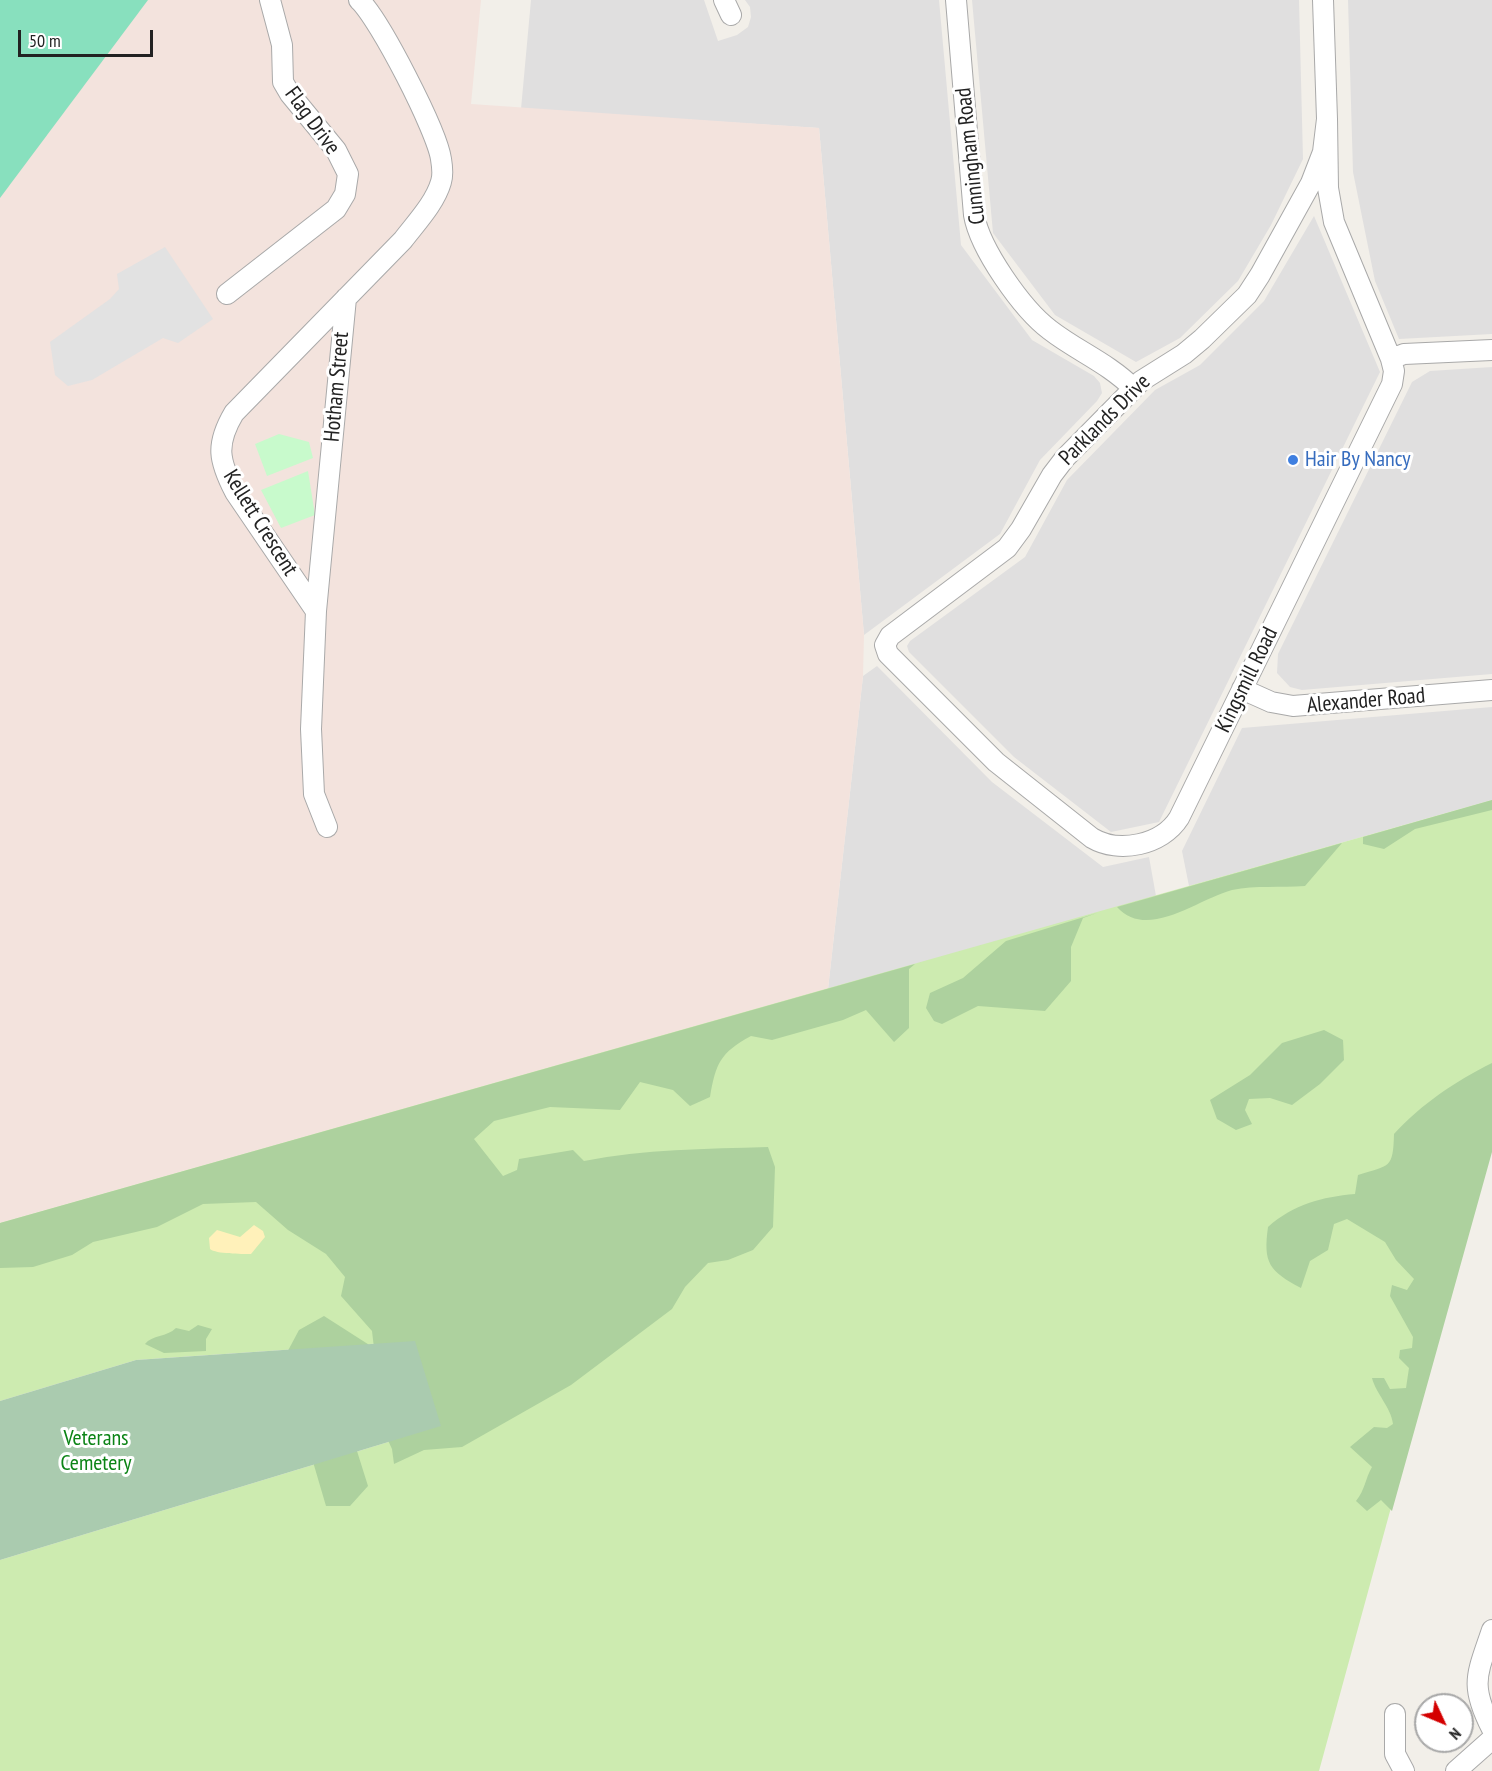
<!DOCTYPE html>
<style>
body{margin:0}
#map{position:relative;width:1492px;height:1771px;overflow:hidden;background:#f2efe9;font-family:"PT Sans Narrow",sans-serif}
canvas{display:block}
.north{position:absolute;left:1414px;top:1693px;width:60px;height:60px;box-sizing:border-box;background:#fff;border:2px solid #a7a7a7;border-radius:50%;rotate:134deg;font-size:16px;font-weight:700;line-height:24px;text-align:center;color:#222}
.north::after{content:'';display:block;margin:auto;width:21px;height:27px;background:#d40000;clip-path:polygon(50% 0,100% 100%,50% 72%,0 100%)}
.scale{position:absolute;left:18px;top:30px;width:135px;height:27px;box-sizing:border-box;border:3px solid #222;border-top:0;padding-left:8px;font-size:18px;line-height:21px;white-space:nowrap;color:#222;-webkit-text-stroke:4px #fff;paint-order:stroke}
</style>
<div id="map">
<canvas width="1492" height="1771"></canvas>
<div class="north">N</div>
<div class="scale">50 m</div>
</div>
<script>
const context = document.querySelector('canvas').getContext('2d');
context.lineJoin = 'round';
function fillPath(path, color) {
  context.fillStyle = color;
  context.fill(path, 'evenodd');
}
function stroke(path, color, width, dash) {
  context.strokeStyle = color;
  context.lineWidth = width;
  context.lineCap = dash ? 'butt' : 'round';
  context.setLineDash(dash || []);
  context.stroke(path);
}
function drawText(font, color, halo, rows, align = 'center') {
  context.font = font + ' "PT Sans Narrow",sans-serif';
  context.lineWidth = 6;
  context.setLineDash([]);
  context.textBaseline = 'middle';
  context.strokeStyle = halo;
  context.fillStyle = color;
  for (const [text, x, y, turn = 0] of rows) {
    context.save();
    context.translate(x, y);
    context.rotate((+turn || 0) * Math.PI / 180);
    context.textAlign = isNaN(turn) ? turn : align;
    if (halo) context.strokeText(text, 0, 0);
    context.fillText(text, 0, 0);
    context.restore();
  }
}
const residential = new Path2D(`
 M531 0H704L718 41 737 35 748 27 751 17 750 7 745 0H939L961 245 1032 340 1094 376 1100 383 1102 393 1097 401 1040 460 1000 534 864 635 819 128 521 109Z
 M972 0H1299L1303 159 1271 225 1238 281 1180 338 1136 362 1055 315 993 233Z
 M1348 0H1492V334L1399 339 1375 281 1353 172Z
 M1314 216 1380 372 1159 822 1111 832 1014 757 909 652 907 646 910 641 1025 557 1067 480 1155 390 1200 365 1264 301Z
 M1492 367V674L1302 690 1290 687 1277 673 1278 654 1412 382 1430 371Z
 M877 666 992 782 1103 867 1149 857 1156 896 828 989 863 676Z
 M1492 707V800L1189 886 1182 851 1242 728Z`);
const military = new Path2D(`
 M0 0H481L471 104 819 128 864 635 863 676 828 989 0 1223Z`);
const grass = new Path2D(`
 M1492 800V1138L1319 1771H0V1560L441 1426 415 1341 136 1360 0 1401V1223Z`);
const forest = new Path2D(`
 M1492 800V810L1415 829 1384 849 1363 844V837Z
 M1342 843 1305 886C1280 888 1256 885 1232 890 1198 899 1147 941 1117 907Z
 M1097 913 1083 918 1071 947V981L1045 1011 978 1006 942 1024 934 1021 926 1008 930 993 963 978 1006 941Z
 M915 964 909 969V1028L894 1042 866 1010 843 1020 772 1040 751 1036C720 1053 716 1063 710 1097L690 1106 673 1090 640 1082 620 1110 550 1107 494 1121 474 1139 503 1176 517 1170 519 1159 573 1150 584 1161C645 1149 705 1149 768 1147L775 1167 773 1227 753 1250 728 1260 708 1263 685 1287 672 1309 571 1385 462 1447 424 1450 394 1464 392 1449 386 1436 357 1451 368 1486 350 1506H326L283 1360 299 1330 324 1316 374 1348 372 1331 341 1296 345 1277 326 1254 288 1230 256 1202 203 1204 157 1227 93 1242 72 1255 33 1267 0 1268V1223Z
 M1324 1030 1343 1040 1344 1060 1320 1084 1292 1105 1270 1098 1249 1099 1245 1110 1252 1124 1236 1130 1217 1119 1210 1100 1250 1075 1282 1043Z
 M1492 1063V1152L1392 1511 1381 1500 1367 1511 1356 1501C1365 1490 1365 1479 1372 1467L1350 1447 1374 1427 1387 1428 1393 1424C1391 1407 1376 1394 1372 1378H1384L1390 1389 1406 1388 1409 1368 1399 1358 1400 1350 1412 1348 1413 1337 1390 1296 1392 1285 1407 1290 1414 1279 1396 1260 1385 1242 1347 1219 1334 1224 1328 1250 1310 1261 1301 1288C1269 1271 1263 1263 1268 1227 1294 1204 1322 1197 1355 1194L1358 1175C1390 1165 1393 1169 1394 1134 1423 1103 1454 1082 1492 1063Z
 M198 1325 212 1329 206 1339V1351L164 1353 145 1344C152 1335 167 1337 176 1328L189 1331Z`);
const sand = new Path2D(`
 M254 1225 263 1231 265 1237 251 1254C242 1254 216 1254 210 1249L209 1238 217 1230 240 1237Z`);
const cemetery = new Path2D(`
 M415 1341 441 1426 0 1560V1401L136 1360Z`);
const park = new Path2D(`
 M279 434 309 442 313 458 267 476 255 444Z
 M308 471 315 515 281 528 261 490Z`);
const pitch = new Path2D(`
 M0 0H148L0 198Z`);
const parking = new Path2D(`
 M165 247 213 319 178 343 163 338 92 380 68 386 55 375 50 342 110 299 119 289 117 274Z`);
const minor = new Path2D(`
 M724 0 731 15
 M956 0 974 215C980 249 1022 309 1050 330 1077 351 1108 363 1133 388
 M1323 0 1327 119 1323 152 1311 183 1260 275 1247 295 1202 339 1184 354 1141 381 1065 458 1052 475 1021 529 1007 548 890 636 885 645 888 654 996 762 1092 838C1119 854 1162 845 1179 818L1392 384 1394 371 1391 359 1334 222 1328 188 1327 119
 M227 294 336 209 345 194 348 174 336 150 290 94 283 82 282 45 270 0
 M1391 359 1404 354 1492 350
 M316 611 235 492C219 461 215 445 234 413L403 240C416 223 435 203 441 182 443 176 442 165 441 159 437 131 379 18 359 0
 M1242 689 1271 702 1293 706 1492 690
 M327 827 314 794 311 729 316 611 346 298
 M1492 1630C1477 1675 1469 1684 1492 1729
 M1395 1714V1754L1404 1771
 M1456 1771 1492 1739`);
const markers = [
 [1293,460,6,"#3f7fe0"]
];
const streetNames = [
 ["Flag Drive",312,121,54],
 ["Cunningham Road",971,156,-96],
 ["Hotham Street",337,387,-85],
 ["Parklands Drive",1105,420,-45],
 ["Kellett Crescent",260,523,58],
 ["Kingsmill Road",1247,680,-64],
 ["Alexander Road",1366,701,-5]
];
const shopNames = [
 ["Hair By Nancy",1305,460]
];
const parkNames = [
 ["Veterans",96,1439],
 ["Cemetery",96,1464]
];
fillPath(residential, '#e0dfdf');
fillPath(military, '#f3e3dd');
fillPath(grass, '#cdebb0');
fillPath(forest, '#add19e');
fillPath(sand, '#fff1ba');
fillPath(cemetery, '#aacbaf');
fillPath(park, '#c8facc');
fillPath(pitch, '#88e0be');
fillPath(parking, '#e2e2e2');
stroke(minor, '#a9a9a9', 22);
stroke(minor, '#fff', 20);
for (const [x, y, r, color] of markers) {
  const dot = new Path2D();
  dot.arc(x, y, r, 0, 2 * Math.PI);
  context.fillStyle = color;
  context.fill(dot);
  stroke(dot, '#fff', 2);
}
drawText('22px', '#222', '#fff', streetNames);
drawText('22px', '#366cbe', '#fff', shopNames, 'left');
drawText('22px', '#0c8416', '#fff', parkNames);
</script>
